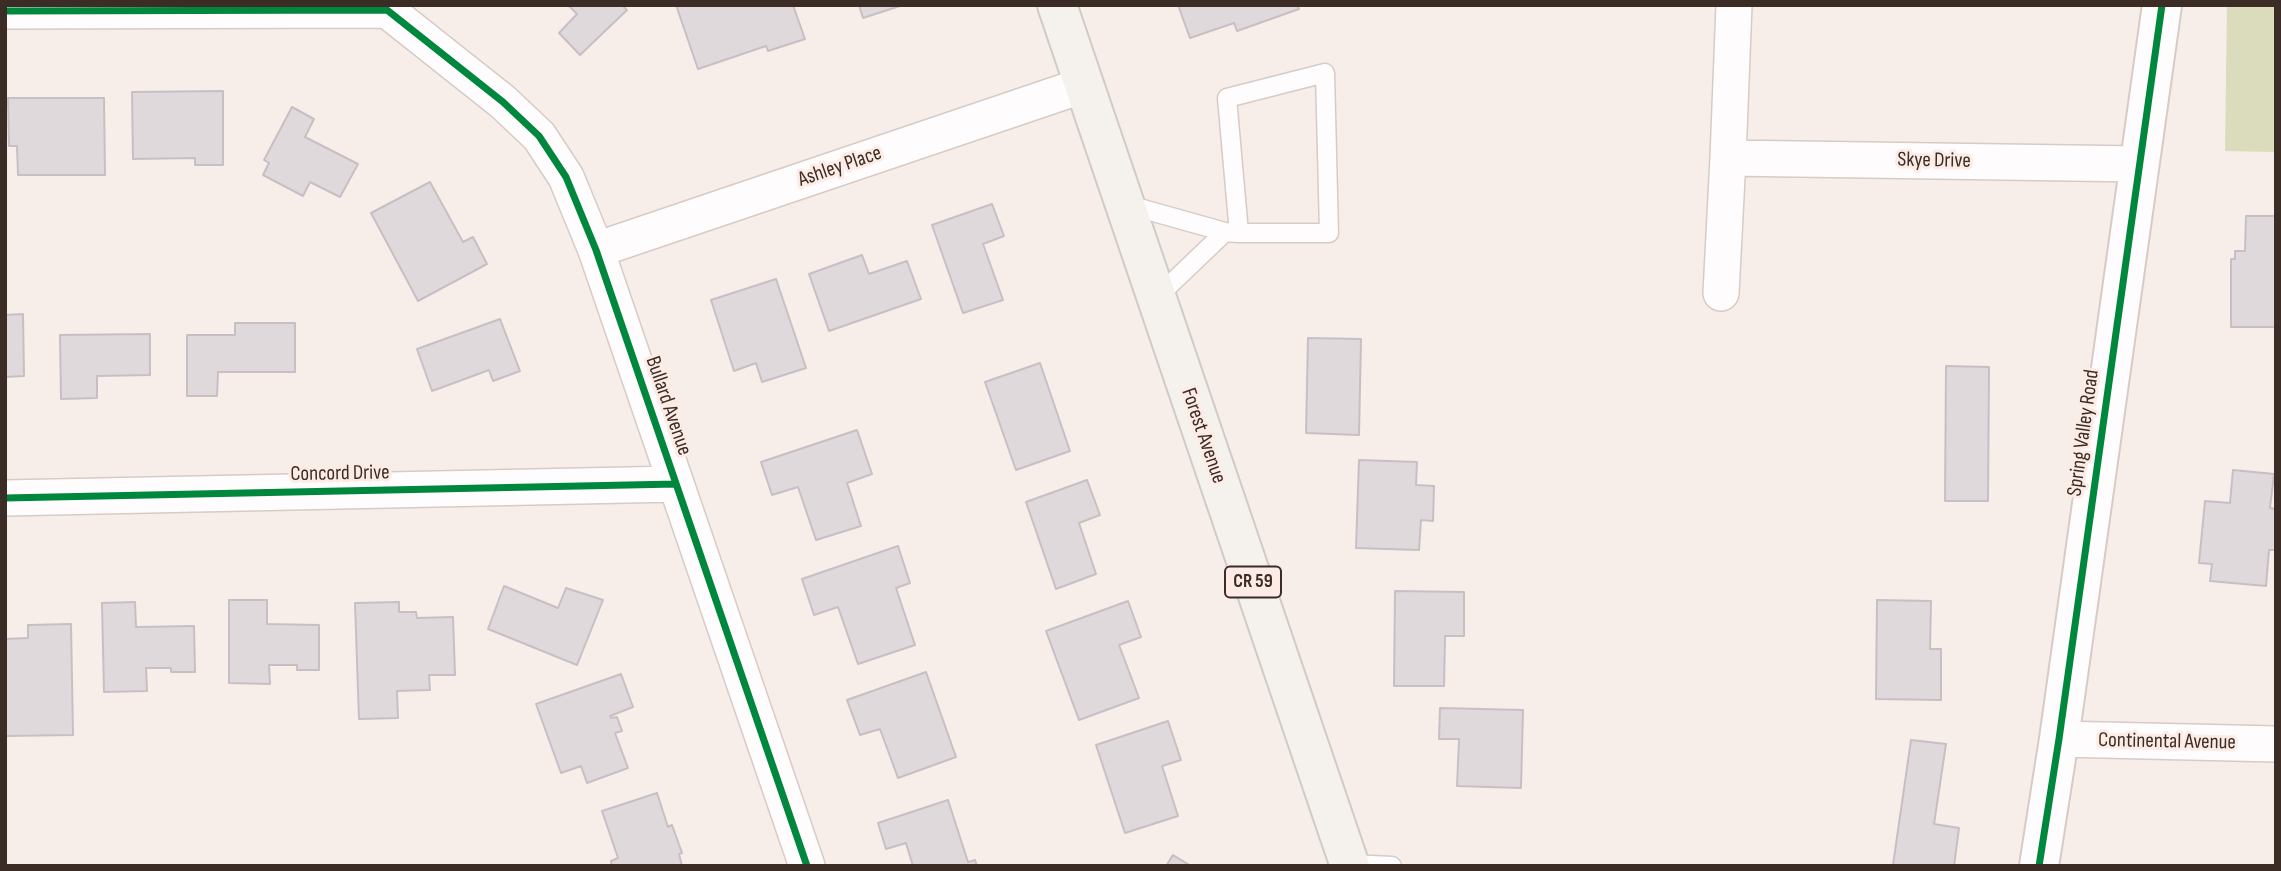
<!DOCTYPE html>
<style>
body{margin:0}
#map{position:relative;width:2281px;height:871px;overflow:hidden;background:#f7eeea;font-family:"Sofia Sans Condensed",sans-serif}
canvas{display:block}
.frame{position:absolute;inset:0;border:7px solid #3b2d26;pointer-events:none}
</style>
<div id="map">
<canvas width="2281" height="871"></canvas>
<div class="frame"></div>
</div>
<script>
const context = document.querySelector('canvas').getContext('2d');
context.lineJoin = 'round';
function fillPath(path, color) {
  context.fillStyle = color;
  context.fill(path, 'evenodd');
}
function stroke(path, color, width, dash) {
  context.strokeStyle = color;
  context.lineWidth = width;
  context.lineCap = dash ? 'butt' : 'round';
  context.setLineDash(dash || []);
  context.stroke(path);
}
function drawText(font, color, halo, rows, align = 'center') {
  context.font = font + ' "Sofia Sans Condensed",sans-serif';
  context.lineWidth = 6;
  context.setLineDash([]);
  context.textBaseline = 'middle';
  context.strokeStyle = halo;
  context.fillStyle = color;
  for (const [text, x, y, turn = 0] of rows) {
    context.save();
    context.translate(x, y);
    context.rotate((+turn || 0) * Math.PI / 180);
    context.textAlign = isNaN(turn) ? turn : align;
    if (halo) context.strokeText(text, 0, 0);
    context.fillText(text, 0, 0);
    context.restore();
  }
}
const green = new Path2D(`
 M2227 5H2276V152L2225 151Z`);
const building = new Path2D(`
 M568 5H622L627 10 580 55 559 33 577 14Z
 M676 5H793L805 39 768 51 766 46 698 69Z
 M859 5H903L863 18Z
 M1178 5H1297L1299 9 1237 31 1234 23 1190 38Z
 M223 91V165H195V158L133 159 132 92Z
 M8 98H104L105 175H18L17 146H9Z
 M292 107 314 119 305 137 358 164 340 197 310 182 303 196 263 175 269 163 264 160Z
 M430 182 463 242 473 237 487 264 418 301 371 213Z
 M992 204 1004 236 983 244 1003 300 963 313 932 225Z
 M2246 216H2276V327H2231V259H2235V251H2245Z
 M862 255 869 274 907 261 921 299 829 331 809 274Z
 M776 279 806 368 762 382 756 363 734 371 711 300Z
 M23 314 24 376 5 377V315Z
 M500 319 520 371 493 381 489 370 432 391 417 349Z
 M235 323H295V372H218L217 396H187V335H235Z
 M150 334V375L97 376V398L61 399 60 335Z
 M1308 338 1361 339 1359 435 1306 433Z
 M1040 363 1070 451 1016 470 985 382Z
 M1946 366 1989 367 1988 501H1945Z
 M857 430 872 474 847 483 861 526 816 540 798 487 772 495 761 462Z
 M1359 460 1417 462 1416 485 1434 486 1433 521 1421 520 1419 550 1356 548Z
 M2233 470 2274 474 2270 508 2276 509V550H2269L2266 586 2210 581 2212 564 2199 563 2205 501 2230 503Z
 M1087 480 1100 515 1079 523 1096 574 1056 589 1026 502Z
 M898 546 910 583 896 588 915 645 858 664 838 607 814 615 802 579Z
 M504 586 558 608 566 588 603 600 577 665 488 629Z
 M1395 591 1464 592V636H1445L1444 686H1394Z
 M229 600H267V624L319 625V670H297V665H269L270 684 229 683Z
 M1877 600 1931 601 1930 649H1941V700L1876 699Z
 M1128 601 1141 637 1119 645 1139 698 1079 720 1046 631Z
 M135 602 136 627 194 626 195 672H171V668H146L147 691 104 692 102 603Z
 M399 602V612H416L417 618 453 617 455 675H429L430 690 397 691 398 718 359 719 355 603Z
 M71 624 73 735 5 736V639L28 638V625Z
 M926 672 956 757 898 778 880 729 860 735 847 700Z
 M621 674 633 707 610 716 611 718 617 717 622 731 615 733 628 768 587 783 581 766 561 773 536 704Z
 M1440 708 1523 710 1521 788 1457 786 1459 739H1439Z
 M1168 721 1181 760 1162 766 1178 816 1125 833 1096 745Z
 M1911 740 1946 744 1934 824 1959 828 1954 866 1893 865Z
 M657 793 668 827 672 825 682 853 679 854 682 866H612L611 861 618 858 602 811Z
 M948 800 968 862 975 860 977 866H913L906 843 886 849 878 823Z
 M1173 855 1191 866H1166Z`);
const lane = new Path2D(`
 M1125 204 1225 232 1239 233H1329L1325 73 1227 98 1239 233
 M1157 297 1225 232
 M1350 864 1392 866`);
const street = new Path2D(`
 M1734 5 1728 158 2140 164
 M5 11 387 10 503 102 539 136 566 177 596 250 807 866
 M596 250 1084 85
 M1721 293 1728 158
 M5 498 676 484
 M2059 739 2276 744`);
const secondary = new Path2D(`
 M2039 866 2059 739 2162 5`);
const primary = new Path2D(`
 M1057 5 1350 866`);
const cycleway = new Path2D(`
 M5 11 387 10 503 102 539 136 566 177 596 250 807 866
 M5 498 676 484
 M2039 866 2059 739 2162 5`);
const shields = [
 [1253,582,56]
];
const shieldNames = [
 ["CR 59",1253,582]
];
const streetNames = [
 ["Skye Drive",1934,161,1],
 ["Ashley Place",840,167,-19],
 ["Bullard Avenue",668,406,71],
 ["Spring Valley Road",2084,433,-82],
 ["Forest Avenue",1203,436,71],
 ["Concord Drive",340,474,-1],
 ["Continental Avenue",2167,742,1]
];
fillPath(green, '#dadcbb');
fillPath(building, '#e0d9dc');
stroke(building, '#c7bfc4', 2);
stroke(lane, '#d6cbc6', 21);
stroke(street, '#d6cbc6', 38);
stroke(secondary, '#d6cbc6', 42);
stroke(primary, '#d1cbc8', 42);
stroke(lane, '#fefcfc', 18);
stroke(street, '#fefcfc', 35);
stroke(secondary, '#fefcfc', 38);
stroke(primary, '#f5f1ec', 38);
stroke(cycleway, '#00873e', 7);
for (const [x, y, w] of shields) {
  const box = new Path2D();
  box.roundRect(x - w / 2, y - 15.5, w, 31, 5);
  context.fillStyle = '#fcece5';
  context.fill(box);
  stroke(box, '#3b2d26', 2);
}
drawText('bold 19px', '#3b2d26', null, shieldNames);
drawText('21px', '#3b2d26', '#fcece5', streetNames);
</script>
